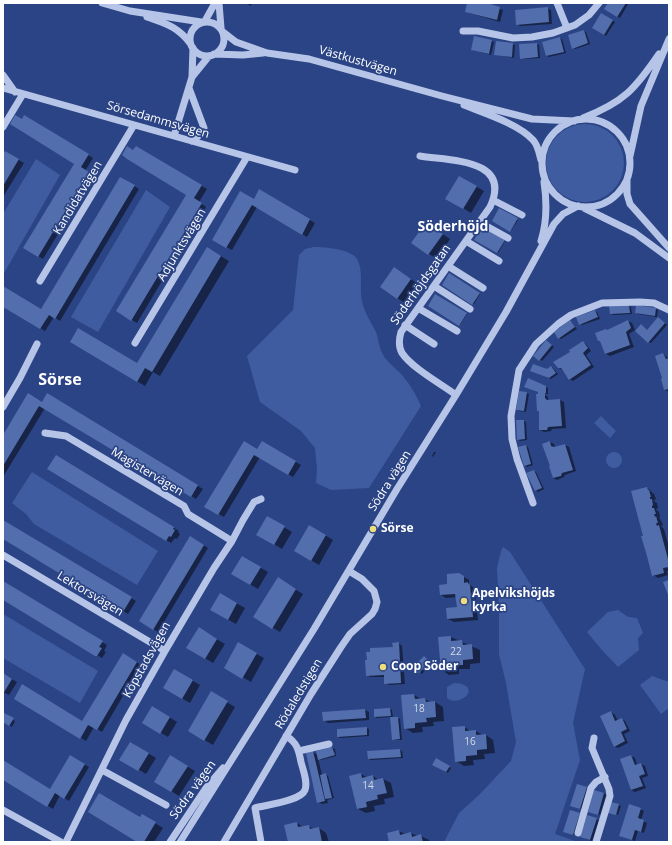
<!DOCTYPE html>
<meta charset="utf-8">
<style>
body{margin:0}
#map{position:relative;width:672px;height:845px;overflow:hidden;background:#2b4485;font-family:"Open Sans",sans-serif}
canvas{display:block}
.frame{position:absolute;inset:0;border:4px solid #fff;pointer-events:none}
</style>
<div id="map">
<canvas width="672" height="845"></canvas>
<div class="frame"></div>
</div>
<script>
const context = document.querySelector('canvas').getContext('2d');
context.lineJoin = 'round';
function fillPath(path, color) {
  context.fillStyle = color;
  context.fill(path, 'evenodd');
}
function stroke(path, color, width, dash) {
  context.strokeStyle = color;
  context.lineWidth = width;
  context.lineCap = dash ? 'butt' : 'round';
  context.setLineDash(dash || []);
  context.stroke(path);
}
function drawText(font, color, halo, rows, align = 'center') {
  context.font = font + ' "Open Sans",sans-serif';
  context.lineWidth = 3.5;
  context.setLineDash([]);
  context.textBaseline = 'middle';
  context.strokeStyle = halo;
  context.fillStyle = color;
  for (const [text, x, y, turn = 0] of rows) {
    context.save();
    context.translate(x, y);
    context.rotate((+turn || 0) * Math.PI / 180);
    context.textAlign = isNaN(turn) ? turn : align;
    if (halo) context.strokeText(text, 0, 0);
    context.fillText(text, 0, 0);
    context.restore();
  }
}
const green = new Path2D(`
 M546 163a39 39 0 1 1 78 0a39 39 0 1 1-78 0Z
 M36 159 60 175 3 275V214Z
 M146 190 170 207 98 332 71 317Z
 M314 247C325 247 351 249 357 259 364 271 359 288 362 301 364 312 371 322 376 332 379 341 379 349 385 358 389 363 395 368 400 373 409 382 416 395 421 406L369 488 331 490 316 483 317 469 315 448 301 431 260 402 247 356 293 310 299 255 305 249Z
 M601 416 616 431 610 438 594 423Z
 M606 460a8 8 0 1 1 16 0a8 8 0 1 1-16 0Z
 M32 472 158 551 137 585 34 524 26 514 12 503Z
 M503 547 510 552 585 669 573 723 580 760 555 834 578 842H444L459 813 479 795 511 761 516 742 506 683 499 654V607L497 568 501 551Z
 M618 610 628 617 637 618 643 633 638 638 639 650 618 667 601 649 587 632 608 612Z
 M3 614 98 671 80 703 3 658Z
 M652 676 669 682V708L661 714 640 685Z
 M454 683C484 684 461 709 447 698V687Z`);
const shadow = new Path2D(`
 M245 3H252L251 6Z
 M468 3H483L503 10 500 22 466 12Z
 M609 3H627L628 4 620 18 605 9Z
 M547 8 551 10 552 24 520 26 517 24Z
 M601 14 615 22 606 36 593 28Z
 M584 31 586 32 590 44 575 49 573 48Z
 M560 38 562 39 566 53 549 57 547 56 543 42Z
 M492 41 494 42 491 55 472 50Z
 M497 42 515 45 514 58 495 54Z
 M537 44 539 45 540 58 524 59 521 58Z
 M25 116 93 158 85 171 93 176 43 259 25 248 75 163 22 120Z
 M137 147 207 189 199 202 206 207 137 323 117 311 187 194 134 151Z
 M5 152 24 163 3 197V156Z
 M459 177 484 191 471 213 447 198Z
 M121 178 139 189 60 321 54 317 45 331 3 306V287L41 310Z
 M260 191 315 223 307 237 257 207 232 250 213 240 254 201Z
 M499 209 518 220 511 231 493 221Z
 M434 228 450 239 437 259 412 243Z
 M482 228 505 241 498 253 476 239Z
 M207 248 229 261 160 376 153 372 145 386 71 342 138 365Z
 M402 273 418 284 405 303 397 298Z
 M450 275 480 294 474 304 443 285Z
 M436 295 467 314 460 325 429 306Z
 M629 306 631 307 632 314 613 315 611 314Z
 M637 306 656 309 658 310 657 317 638 314 636 312Z
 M595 311 597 312 600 319 582 325 580 324Z
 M661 320 667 325 651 343 648 342 647 331Z
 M628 321 632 323 635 330 629 334 634 347 610 356 606 354 602 342 607 331Z
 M571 322 577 329 561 339 559 338Z
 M548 342 554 347 542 361 534 356Z
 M583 342 586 344 591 351 586 355 594 367 573 381 569 379 562 370 558 367 572 352Z
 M663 354 669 359V392L665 390Z
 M552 367 558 374 551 379 533 371H547Z
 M528 379 548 388V394H544L548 397V401L560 400 564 402 566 428 552 429 551 431 544 432 540 430V411L538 410 537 395H542L539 392 525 386Z
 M526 393 529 394 526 412 519 411 517 410Z
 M47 395 203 489 196 499 45 408 3 477V436L43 403Z
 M524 421 526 422 527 440 520 441 518 439Z
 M262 442 301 465 293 477 260 457 224 517 205 506 257 450Z
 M550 442 554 444 555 448 565 445 569 447 576 471 565 475 564 477 557 480 553 478Z
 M526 446 528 447 533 465 527 467 525 465Z
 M434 452H436L433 457 432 456Z
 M56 457 179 531 178 532 180 534 177 539 175 538 171 543 49 469Z
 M534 471 536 472 544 489 538 492 535 490Z
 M647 488 654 494 656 499 654 500 655 502 657 503 658 508 656 509 659 512 660 517H659L663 525 661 526 664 529 669 548V571H667L668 575 658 578 653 575 644 536Z
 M267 517 292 532 282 549 257 534Z
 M3 521 136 601 128 614 3 538Z
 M310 526 333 540 319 565 295 551Z
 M190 537 208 548 158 632 140 621Z
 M242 557 268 572 258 589 232 574Z
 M459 574 469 580V584L475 589 478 620 454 622 448 619 458 608 457 597 446 598 441 595Z
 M278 579 303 594 280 632 255 617Z
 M3 582 107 645 104 651 106 652 102 658 3 599Z
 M220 594 245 608 236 624 211 610Z
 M199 629 225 644 213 663 188 648Z
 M451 637 480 650V663L470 664V669H459V674L449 675 442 670Z
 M399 643 402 646 405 684 389 685 385 683V677H370L367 675Z
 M238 644 264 658 251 682 225 667Z
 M124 654 141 665 102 732 94 727 86 741 15 698 83 722Z
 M426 659 431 664 422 674 414 667Z
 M175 670 200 685 190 703 164 688Z
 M3 674 17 682 9 695 3 692Z
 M211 693 235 707 213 745 189 731Z
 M414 695 421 699H425L432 703 435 702 443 707 444 721 433 722 434 726 422 727 423 732 413 733 405 728Z
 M390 709 392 710 393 718H398L400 719 402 740H395L393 739 391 717 377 718 375 717Z
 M365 710 369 712V720L328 723 324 720Z
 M160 711 177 722 168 737 143 722Z
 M611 712 615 715 618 721 622 719 625 721 630 731 624 734 628 743 618 748 614 746Z
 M5 714 15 721 12 727 3 721Z
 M464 727 472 732 476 731 483 735H486L493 740 495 753 484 754 485 759 473 760 474 765 464 766 456 761Z
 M367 728 369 729V736L340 738 338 737Z
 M131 743 156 758 146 774 121 759Z
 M332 748 335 749 336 756 321 760 318 758 322 775 326 774 328 776 334 798 327 800 328 803 322 804 318 802 313 752 318 755Z
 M400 750 402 751 403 758 371 760 369 759Z
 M631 756 635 758 637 765 641 764 645 766 648 776 642 778 646 788 635 792 631 790Z
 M71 757 89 767 69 801 60 795 53 809 3 779V761L50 790Z
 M436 759 451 768 448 773 433 764Z
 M178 761 195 771 179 796 155 781Z
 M361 774 368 778 373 776 379 780 383 779 391 783 394 797 384 799 385 804 374 806 375 811 366 813 358 809 350 777Z
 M586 788 589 789 583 810 572 806Z
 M604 793 606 795 600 815 591 812Z
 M618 805 621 806 618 815 612 813Z
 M640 809 644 811 641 820 647 823 644 833 638 831 635 841 621 836Z
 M579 814 581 815 575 835 567 833Z
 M142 815 163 828 154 842H139L140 819Z
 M596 819 599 820 592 841 582 837Z
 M297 823 303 827 308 826 314 829 319 828 326 833 329 842H289Z
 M399 831 405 834 411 833 417 836H421L429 840V842H390Z`);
const building = new Path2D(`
 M467 3H487L500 7 497 20 465 12Z
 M608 3H626L617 17 604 9Z
 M548 7 549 22 516 25 515 10Z
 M601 13 613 20 604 35 592 28Z
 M584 30 588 43 572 49 568 35Z
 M474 36 492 40 489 54 471 50Z
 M560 37 564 52 546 56 542 42Z
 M496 41 513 43 512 57 494 55Z
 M537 43 538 57 520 59 519 44Z
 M15 115 22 119 24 115 89 154 81 167 89 172 38 257 23 248 74 164 10 124Z
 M127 146 133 150 136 146 202 185 194 198 202 203 131 321 116 311 186 195 127 159 122 155Z
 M5 151 19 159 3 186V154Z
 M459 176 477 186 463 209 445 199Z
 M120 177 135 185 55 319 49 315 40 329 3 307V286L41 309Z
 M259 189 310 219 302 235 252 205 226 248 212 240 240 191 254 199Z
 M499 208 518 218 510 232 492 221Z
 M426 222 443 234 428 255 411 243Z
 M482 227 505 240 497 253 474 240Z
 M207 247 221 256 152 372 145 368 137 382 70 342 78 328 137 363Z
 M394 267 411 279 397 299 380 287Z
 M449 273 480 293 472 305 442 285Z
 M435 294 467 313 459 326 428 306Z
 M629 305 630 313 610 314 609 306Z
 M636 305 656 308 655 316 635 313Z
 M595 310 598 317 579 325 576 317Z
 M658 317 665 323 648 343 635 331 641 324 647 330Z
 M570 320 575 327 558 339 554 332Z
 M628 320 631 328 626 332 630 345 605 354 600 341H598L595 333 606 329 607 330Z
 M546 340 552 345 539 361 533 356Z
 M583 341 588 348 583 353 591 365 569 380 561 368H558L553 362 570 352 569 350Z
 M663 353 666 359 669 358V389L664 390 661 379 662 378 655 356Z
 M533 364 547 369 551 366 556 373 549 378 530 371Z
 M528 378 546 386V393H545V398L547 400 560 399 562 426 548 427 547 430H539V411H537L536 394H538V392L524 387Z
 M519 391 527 392 524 411 516 410Z
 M28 393 42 402 47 393 198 485 191 497 39 406 3 466V435Z
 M516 420H524L525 439 517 440Z
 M244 441 257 449 262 441 296 461 288 475 254 455 218 515 204 507Z
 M550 441 551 446 554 447 565 444 573 470 562 473 561 476 553 478 549 466H550L542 444Z
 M526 445 531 464 524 466 518 447Z
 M56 455 174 527 173 529 175 530 171 537 169 536 166 541 47 469Z
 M534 470 542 488 535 491 526 473Z
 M647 487 648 490H649L651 497H650V499H652L653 505 652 506V508H654L656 514H654L655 517 656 516 658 523H656L657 526 659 525 669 563V567L663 568 664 573 652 576 647 556 641 536H643L631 491Z
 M267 516 285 526 274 545 256 535Z
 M3 520 132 597 123 612 3 539Z
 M309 525 326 535 311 561 294 551Z
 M190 536 204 545 153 630 139 621Z
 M242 556 261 567 250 585 231 574Z
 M459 573 464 576V583L467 582 470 585 473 617 447 619 446 608 457 607 455 594 440 595 439 585 447 584V574Z
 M278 577 296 589 272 629 253 617Z
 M669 580V597L663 582Z
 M3 581 103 641 99 647 102 648 97 656H95L3 600Z
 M220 593 237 603 228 620 210 610Z
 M199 627 217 639 205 659 186 648Z
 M451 636V641L462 640 463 645 472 644 473 659 463 660V665H451L452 670 441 671 438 637Z
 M238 642 257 653 242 679 224 668Z
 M399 642 401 683 384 684V675L366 676 365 660H367L366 652H370V648L393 647 392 643Z
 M123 653 137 662 97 730 88 725 80 739 14 699 22 684 82 721Z
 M424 656 430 662 419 673 413 667Z
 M174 669 193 680 182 699 163 688Z
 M3 673 12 679 3 694Z
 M211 691 228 701 204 741 188 731Z
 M414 694 415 699 425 698 426 702 435 701 436 717 426 718 427 722 415 723V728L404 729 401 695Z
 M152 706 170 717 160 734 142 723Z
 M390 708 391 716 374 717V709Z
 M365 709 366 718 323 721 322 712Z
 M611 711 615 721 622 718 627 729 621 732 625 741 614 747 600 716Z
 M4 713 14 718 9 726 3 722Z
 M390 717H398L400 739 392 740Z
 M465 726V731L476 730V735L486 734 487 749 477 750V755L466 756V761L455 762 452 727Z
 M367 727V735L337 737V729Z
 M130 742 149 753 138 771 119 760Z
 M332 747 335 755 318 760 316 751Z
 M400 749 401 757 368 759 367 751Z
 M313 751 325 801 317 803 306 753Z
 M70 755 85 764 64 799 55 793 47 807 3 780V760L50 789Z
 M170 755 188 766 171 792 154 782Z
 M631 755 635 765 641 763 645 774 639 776 643 786 631 790 620 759Z
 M436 758 450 766 446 772 432 765Z
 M326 773 332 798 325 799 320 775Z
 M361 773 362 778 373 775 374 780 383 778 387 793 377 795 378 799 366 802 367 807 357 809 349 776Z
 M577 784 587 787 580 809 570 806Z
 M594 790 604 793 598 815 588 812Z
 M99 793 140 817 142 814 156 822 144 842H137L88 812Z
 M611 802 619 804 616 815 608 813Z
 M629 804 641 808 638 818 644 820 641 832 635 830 632 840 619 836Z
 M570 810 580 813 573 835 563 832Z
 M587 815 597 818 590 840 580 837Z
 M297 822 298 827 309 825 310 829 319 827 322 842H288L284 825Z
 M399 830 400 835 411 832 412 837 421 834 423 842H389L387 833Z`);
const minor = new Path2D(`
 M102 3 130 11 201 22
 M219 3 221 28
 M557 3 567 28
 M147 17C166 24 177 26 190 43
 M205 21 215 3
 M190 39a17 17 0 1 1 34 0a17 17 0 1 1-34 0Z
 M463 31H478L513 38 532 37 553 33 575 25 589 15 599 3
 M223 32 236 42 267 53 309 59 442 96 532 119 574 121
 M214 54 243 55 263 53
 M3 75 15 92
 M192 77 209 56
 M3 88 295 170
 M189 88 204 128 202 133 192 141
 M464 105C484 113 519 124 533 140 538 145 539 153 541 160
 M583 118C624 102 635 89 659 54
 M542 163a44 44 0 1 1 88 0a44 44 0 1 1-88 0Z
 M3 127 23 94
 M174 136 192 77 193 48
 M420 156C449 161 513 158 490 207L401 332C399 339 398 346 402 353 412 368 441 384 456 395
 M630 156 641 106 669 39
 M627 181V194L630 204 669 248
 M493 200 522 215
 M584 208 635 233 669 258
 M479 222 508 238
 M466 241 499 261
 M541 241C547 222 547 202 544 182
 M448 266 483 288
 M40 281 134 125
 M434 286 470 309
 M418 308 457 331
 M405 325 434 344
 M135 343 247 157
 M3 407 20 378 37 344
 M45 433 66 436 184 506 188 514 232 541
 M533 503 517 459 512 439 511 416 519 370 536 344 558 324 571 315 602 303 640 302 654 303 669 310
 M3 555 165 651
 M594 738 592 748 609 789 610 796 596 842
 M299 751 329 744
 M102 770 166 805
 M3 810 61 842
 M578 833 591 788 596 782 605 777
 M66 842 126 720 165 651 214 568 232 541 243 520 254 502 261 499
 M170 842 206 788 223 768
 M180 842 314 629 397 489 456 395 506 312 554 224 563 214 578 206
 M224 842 311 694 341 647 350 634 372 614 375 609 377 602 374 591 362 579 349 571
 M261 842 255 808C266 805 301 801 305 790 308 782 303 770 301 762 299 751 297 742 286 736`);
const markers = [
 [373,529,4,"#eddd7e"],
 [464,601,4,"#eddd7e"],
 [383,667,4,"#eddd7e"]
];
const numberNames = [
 ["22",456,652],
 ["18",419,709],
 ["16",470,742],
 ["14",368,786]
];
const streetNames = [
 ["Västkustvägen",358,61,16],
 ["Sörsedammsvägen",158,120,16],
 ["Kandidatvägen",78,198,-59],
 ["Adjunktsvägen",182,245,-59],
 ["Söderhöjdsgatan",421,285,-55],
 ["Magistervägen",147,472,31],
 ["Södra vägen",390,481,-58],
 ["Lektorsvägen",90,594,31],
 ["Köpstadsvägen",147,660,-61],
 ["Rödaledstigen",299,694,-59],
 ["Södra vägen",193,790,-54]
];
const poiNames = [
 ["Sörse",381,529],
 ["Apelvikshöjds",472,594],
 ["kyrka",472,608],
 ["Coop Söder",391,667]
];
const quarterNames = [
 ["Söderhöjd",453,227]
];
const districtNames = [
 ["Sörse",60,380]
];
fillPath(green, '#405ca0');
fillPath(shadow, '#0007');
fillPath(building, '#536eac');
stroke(minor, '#b6c4e7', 7);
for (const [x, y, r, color] of markers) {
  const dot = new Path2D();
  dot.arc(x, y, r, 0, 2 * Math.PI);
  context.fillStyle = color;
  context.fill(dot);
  stroke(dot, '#2b4485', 1.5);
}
drawText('10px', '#d4dbea', null, numberNames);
drawText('12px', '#fff', '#2b4485', streetNames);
drawText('bold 12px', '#fff', '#2b4485', poiNames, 'left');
drawText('bold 14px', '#fff', '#2b4485', quarterNames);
drawText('bold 16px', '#fff', '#2b4485', districtNames);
</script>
